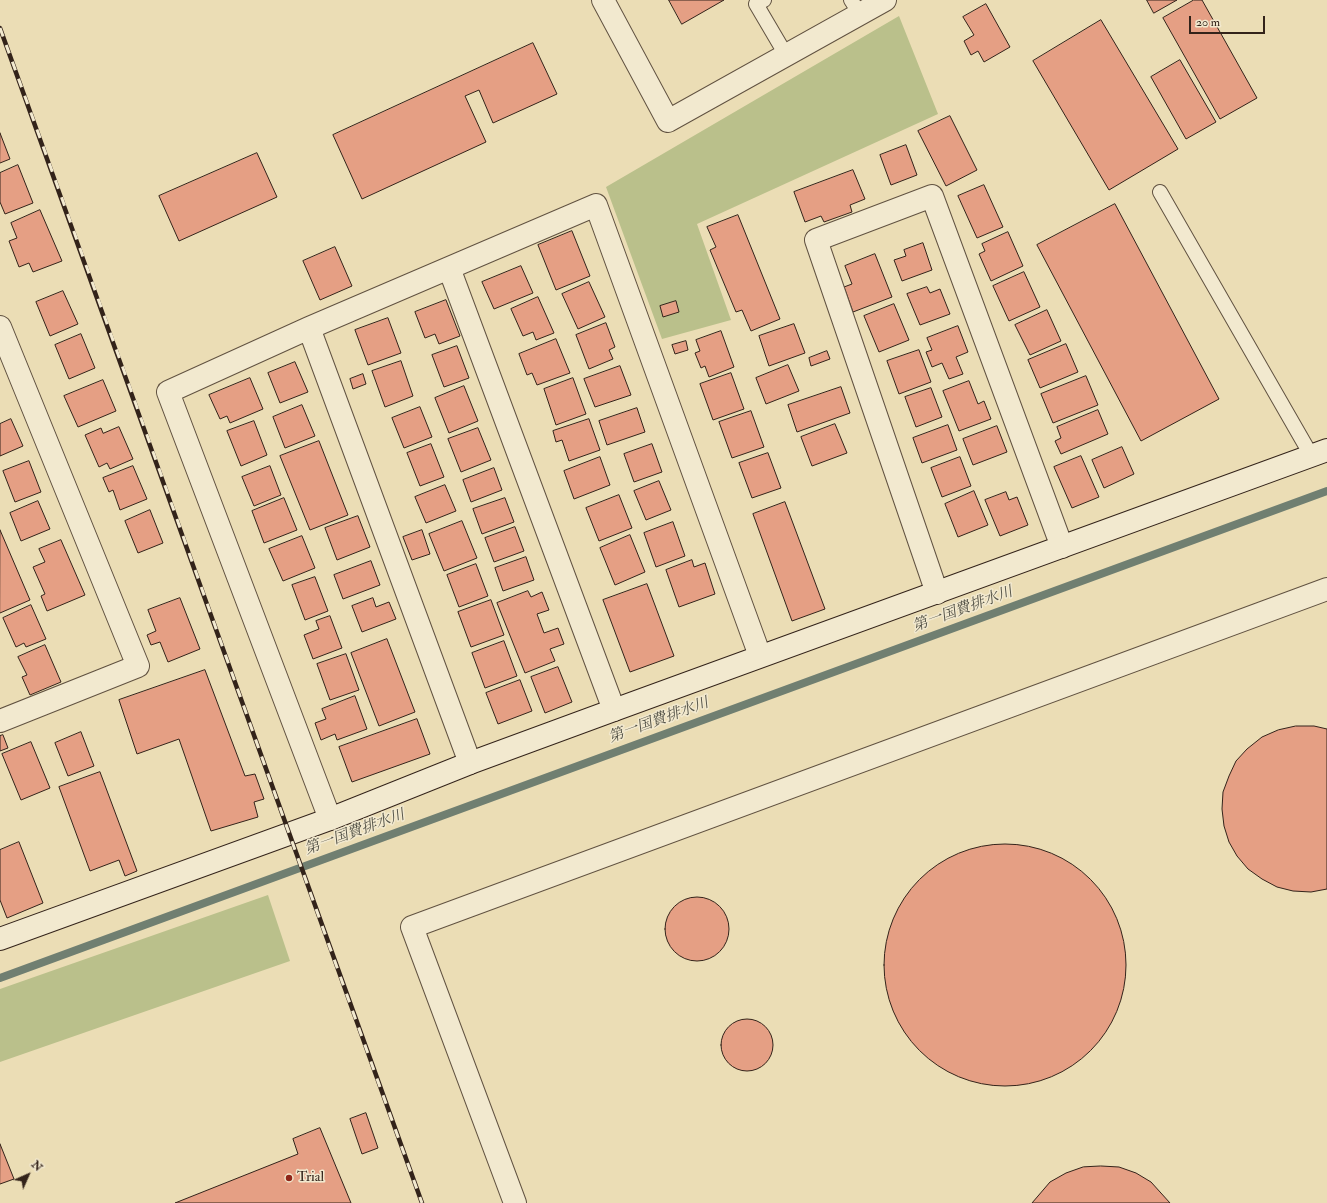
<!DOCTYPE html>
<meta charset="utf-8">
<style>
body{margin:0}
#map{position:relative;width:1327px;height:1203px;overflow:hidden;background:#ebddb5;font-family:"IM FELL Double Pica",serif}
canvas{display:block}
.north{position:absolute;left:8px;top:1155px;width:40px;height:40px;-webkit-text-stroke:3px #f2e9cf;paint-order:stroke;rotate:45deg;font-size:11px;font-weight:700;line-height:16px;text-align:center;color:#33231a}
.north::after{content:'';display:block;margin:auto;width:14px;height:18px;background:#33231a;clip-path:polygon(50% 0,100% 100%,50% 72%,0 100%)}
.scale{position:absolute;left:1189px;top:16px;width:76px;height:18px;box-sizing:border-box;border:2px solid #33231a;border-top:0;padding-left:5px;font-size:12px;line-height:14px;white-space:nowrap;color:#33231a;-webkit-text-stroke:3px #f2e9cf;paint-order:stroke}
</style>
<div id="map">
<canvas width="1327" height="1203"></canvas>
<div class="north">N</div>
<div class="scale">20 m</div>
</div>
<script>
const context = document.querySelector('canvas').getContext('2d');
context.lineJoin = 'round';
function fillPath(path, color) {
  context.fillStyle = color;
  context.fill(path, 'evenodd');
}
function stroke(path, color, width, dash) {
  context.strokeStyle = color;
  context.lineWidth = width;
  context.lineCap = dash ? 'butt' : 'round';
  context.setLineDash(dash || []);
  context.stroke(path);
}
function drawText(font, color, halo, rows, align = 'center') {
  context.font = font + ' "IM FELL Double Pica","Noto Serif JP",serif';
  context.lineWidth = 3;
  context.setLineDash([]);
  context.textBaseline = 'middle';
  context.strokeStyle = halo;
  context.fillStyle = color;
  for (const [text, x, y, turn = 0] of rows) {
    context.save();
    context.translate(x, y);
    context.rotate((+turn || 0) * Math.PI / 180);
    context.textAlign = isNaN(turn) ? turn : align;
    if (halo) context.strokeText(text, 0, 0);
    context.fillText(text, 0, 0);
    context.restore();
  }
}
const green = new Path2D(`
 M899 16 938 114 697 224 731 320 662 339 606 187Z
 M268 895 290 961 0 1062V989Z`);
const stream = new Path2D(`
 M0 978 1327 491`);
const building = new Path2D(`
 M669 0H724L682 24Z
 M1147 0H1177L1154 13Z
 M1194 0H1202L1257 98 1220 119 1163 18Z
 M986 4 1010 47 984 62 978 51 971 55 964 41 974 35 963 17Z
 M1101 20 1178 149 1109 190 1033 61Z
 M533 43 557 94 493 123 479 90 465 96 486 142 362 199 333 135Z
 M1180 60 1216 122 1186 139 1151 77Z
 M950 116 977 170 946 186 918 131Z
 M0 133 10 159 0 163Z
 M906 145 917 175 891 185 880 155Z
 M257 153 277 197 179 241 159 196Z
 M18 165 33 203 5 214 0 202V173Z
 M853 170 865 199 850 205 852 212 824 222 821 216 805 222 794 192Z
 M984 185 1003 227 977 238 958 196Z
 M1115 204 1219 399 1141 441 1037 245Z
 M40 210 62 261 33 272 29 263 19 267 9 241 17 238 11 223Z
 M738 215 780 319 751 331 742 310 736 312 710 250 716 247 707 227Z
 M572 231 590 276 556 290 538 245Z
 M1008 232 1023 266 991 281 979 254 985 251 982 244Z
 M923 243 932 270 902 281 894 260 906 256 904 250Z
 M335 247 352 286 320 300 303 261Z
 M875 254 892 297 853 312 844 287 852 284 845 266Z
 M521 266 533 293 494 309 482 282Z
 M1024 272 1040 307 1009 321 993 286Z
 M589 282 605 317 578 329 562 294Z
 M927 287 930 293 940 289 950 314 920 325 907 294Z
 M63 291 78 324 50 336 36 302Z
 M538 297 554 333 536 340 533 332 523 336 511 309Z
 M446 300 460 336 439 344 435 334 425 338 415 312Z
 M676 301 679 312 663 317 660 306Z
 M894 304 909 340 879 352 864 316Z
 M1047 310 1061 341 1030 355 1015 325Z
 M388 318 401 353 368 365 355 330Z
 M606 323 615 347 609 350 613 359 589 369 576 335Z
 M794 324 805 353 769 366 759 336Z
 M958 326 968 352 956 357 963 374 949 379 942 363 932 367 926 352 932 350 927 338Z
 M721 331 734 367 709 377 705 366 701 368 695 353 700 351 696 340Z
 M81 334 95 368 69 379 55 345Z
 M556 339 570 373 537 385 532 373 527 375 519 354Z
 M686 341 688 350 675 354 672 345Z
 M1066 344 1078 372 1040 388 1028 360Z
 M457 346 469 378 444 387 432 355Z
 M919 350 931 382 899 394 887 361Z
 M827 351 830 359 811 366 809 358Z
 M401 361 413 396 385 407 372 371Z
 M295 362 308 392 280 403 268 373Z
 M788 365 799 391 766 404 756 378Z
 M620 366 631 395 595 407 584 379Z
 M731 373 744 409 713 420 700 384Z
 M363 374 366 384 353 389 350 379Z
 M1086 376 1098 405 1053 423 1041 394Z
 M250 378 263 409 230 423 227 416 220 419 209 395Z
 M573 378 586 414 556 425 544 389Z
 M103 380 116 411 78 427 64 396Z
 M969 381 978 404 984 401 991 419 959 431 943 391Z
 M464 386 478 421 449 433 435 398Z
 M841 387 850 413 797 432 788 405Z
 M931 388 942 417 916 427 905 397Z
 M302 405 315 436 285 448 273 417Z
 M420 407 432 437 404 448 392 418Z
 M637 408 645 432 607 445 599 421Z
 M1098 410 1108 434 1061 454 1055 441 1061 438 1057 427Z
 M751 411 764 447 732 458 719 422Z
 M11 419 23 446 0 456V424Z
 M589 419 600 450 569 461 562 440 556 442 553 431Z
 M254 421 267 455 241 466 227 431Z
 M835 424 847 453 812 466 801 437Z
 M948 425 957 450 922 463 913 438Z
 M997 426 1007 452 973 465 963 439Z
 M119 427 133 459 110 469 107 463 99 467 85 435 101 428 103 433Z
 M478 428 491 460 461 472 448 439Z
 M319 441 348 515 310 530 280 456Z
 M431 444 444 477 420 486 407 453Z
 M652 444 662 472 634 482 624 454Z
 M1122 447 1134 474 1104 488 1092 460Z
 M768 453 781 488 752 498 739 463Z
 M1081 456 1099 497 1072 508 1054 467Z
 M600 457 610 485 574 499 564 471Z
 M960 457 971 486 942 497 931 468Z
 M29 461 41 492 15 502 3 471Z
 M133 466 147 499 120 510 113 490 109 492 103 478Z
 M270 466 281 495 254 506 242 477Z
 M494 468 502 490 471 502 463 480Z
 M659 481 671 510 646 520 634 491Z
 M445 485 456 511 426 523 415 497Z
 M974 491 988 525 958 537 945 504Z
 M1006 492 1009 500 1017 497 1028 525 1000 536 985 500Z
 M619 495 632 528 599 541 586 508Z
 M284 498 297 530 264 543 252 511Z
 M505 498 514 522 482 534 473 509Z
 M38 501 50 529 21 541 10 513Z
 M785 502 825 609 792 621 753 514Z
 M150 510 163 543 138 553 125 521Z
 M358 516 370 547 337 560 325 528Z
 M462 521 477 558 444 571 429 534Z
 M673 522 685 556 656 567 644 533Z
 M515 527 524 551 494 562 485 538Z
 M0 530 30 600 0 613Z
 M422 530 430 554 412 560 403 537Z
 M630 535 645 572 615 585 600 548Z
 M302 536 315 568 283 581 269 549Z
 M61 540 85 595 47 611 41 596 45 594 33 567 45 562 39 549Z
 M526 557 534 580 503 591 495 568Z
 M692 560 694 567 705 563 715 594 679 607 666 570Z
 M371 561 380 585 343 599 334 575Z
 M476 564 488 596 459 607 447 575Z
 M315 577 328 611 305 620 292 585Z
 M647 584 674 656 630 672 603 600Z
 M528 591 531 597 542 592 549 610 537 614 544 633 558 628 564 644 550 649 555 661 525 673 497 603Z
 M180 598 200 649 168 662 160 642 151 645 147 635 156 631 148 610Z
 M373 598 376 607 389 602 396 619 362 632 352 606Z
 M491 600 504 635 471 647 458 612Z
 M31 605 46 639 26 647 24 643 16 647 3 618Z
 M330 616 342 648 313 659 304 635 319 629 316 621Z
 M387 639 415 712 379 726 351 653Z
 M504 641 517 676 485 688 472 653Z
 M45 645 61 682 30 695 22 677 27 675 18 657Z
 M346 654 359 690 330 700 317 664Z
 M558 667 572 702 545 713 531 677Z
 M205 670 245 776 255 774 264 799 254 802 258 817 211 831 179 739 137 754 119 700Z
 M520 680 532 711 498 724 486 693Z
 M355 696 367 729 337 740 335 734 321 740 315 723 326 719 322 709Z
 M417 719 430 754 352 782 339 747Z
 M1296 726H1314L1327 729V889L1311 892 1293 891 1277 887 1262 879 1248 869 1237 856 1229 842 1224 826 1222 809 1223 792 1229 776 1236 761 1247 749 1262 737 1278 730Z
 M81 732 94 766 68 776 55 743Z
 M3 735 8 748 0 751V736Z
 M31 742 50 788 21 800 2 754Z
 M100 772 137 871 125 876 119 860 90 871 59 787Z
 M19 842 43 903 7 918 0 900V850Z
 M884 965a121 121 0 1 1 242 0a121 121 0 1 1-242 0Z
 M665 929a32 32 0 1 1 64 0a32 32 0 1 1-64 0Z
 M721 1045a26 26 0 1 1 52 0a26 26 0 1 1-52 0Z
 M366 1113 378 1148 362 1154 350 1119Z
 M320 1128 351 1203H175L298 1154 293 1139Z
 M0 1144 14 1179 0 1184Z
 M1101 1166 1119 1167 1136 1173 1151 1182 1170 1203H1032L1050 1182 1066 1173 1083 1167Z`);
const lane = new Path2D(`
 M764 0 756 4 786 55
 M851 0 860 14
 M1160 192 1311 455`);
const street = new Path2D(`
 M603 0 668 121 885 0
 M449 268 614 710
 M0 327 138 666 0 721
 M309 328 470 763
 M937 593 816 240 932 196 1062 547
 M330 819 168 392 309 328 596 205 760 656
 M515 1203 412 927 1327 589`);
const secondary = new Path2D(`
 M0 939 330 819 470 763 614 710 1327 450`);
const rail = new Path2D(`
 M0 28C143 419 280 812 422 1203`);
const markers = [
 [289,1178,4,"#8f2418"]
];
const poiNames = [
 ["Trial",297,1178]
];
const waterNames = [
 ["第一国費排水川",963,610,-20],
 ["第一国費排水川",659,721,-20],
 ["第一国費排水川",355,833,-20]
];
fillPath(green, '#bac08b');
stroke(stream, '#707f71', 8);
fillPath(building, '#e59f84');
stroke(building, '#33231a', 1);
stroke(lane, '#615241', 16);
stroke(street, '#615241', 24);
stroke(secondary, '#33231a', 24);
stroke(lane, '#f2e9cf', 14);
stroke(street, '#f2e9cf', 22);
stroke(secondary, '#f2e9cf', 22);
stroke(rail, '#33231a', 4.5);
stroke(rail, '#f2e9cf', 3, [9]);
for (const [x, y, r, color] of markers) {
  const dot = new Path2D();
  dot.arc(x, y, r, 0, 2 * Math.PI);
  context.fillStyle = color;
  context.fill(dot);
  stroke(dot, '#f2e9cf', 1.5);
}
drawText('14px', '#33231a', '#f2e9cf', poiNames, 'left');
drawText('italic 15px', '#525146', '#f2e9cf', waterNames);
</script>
